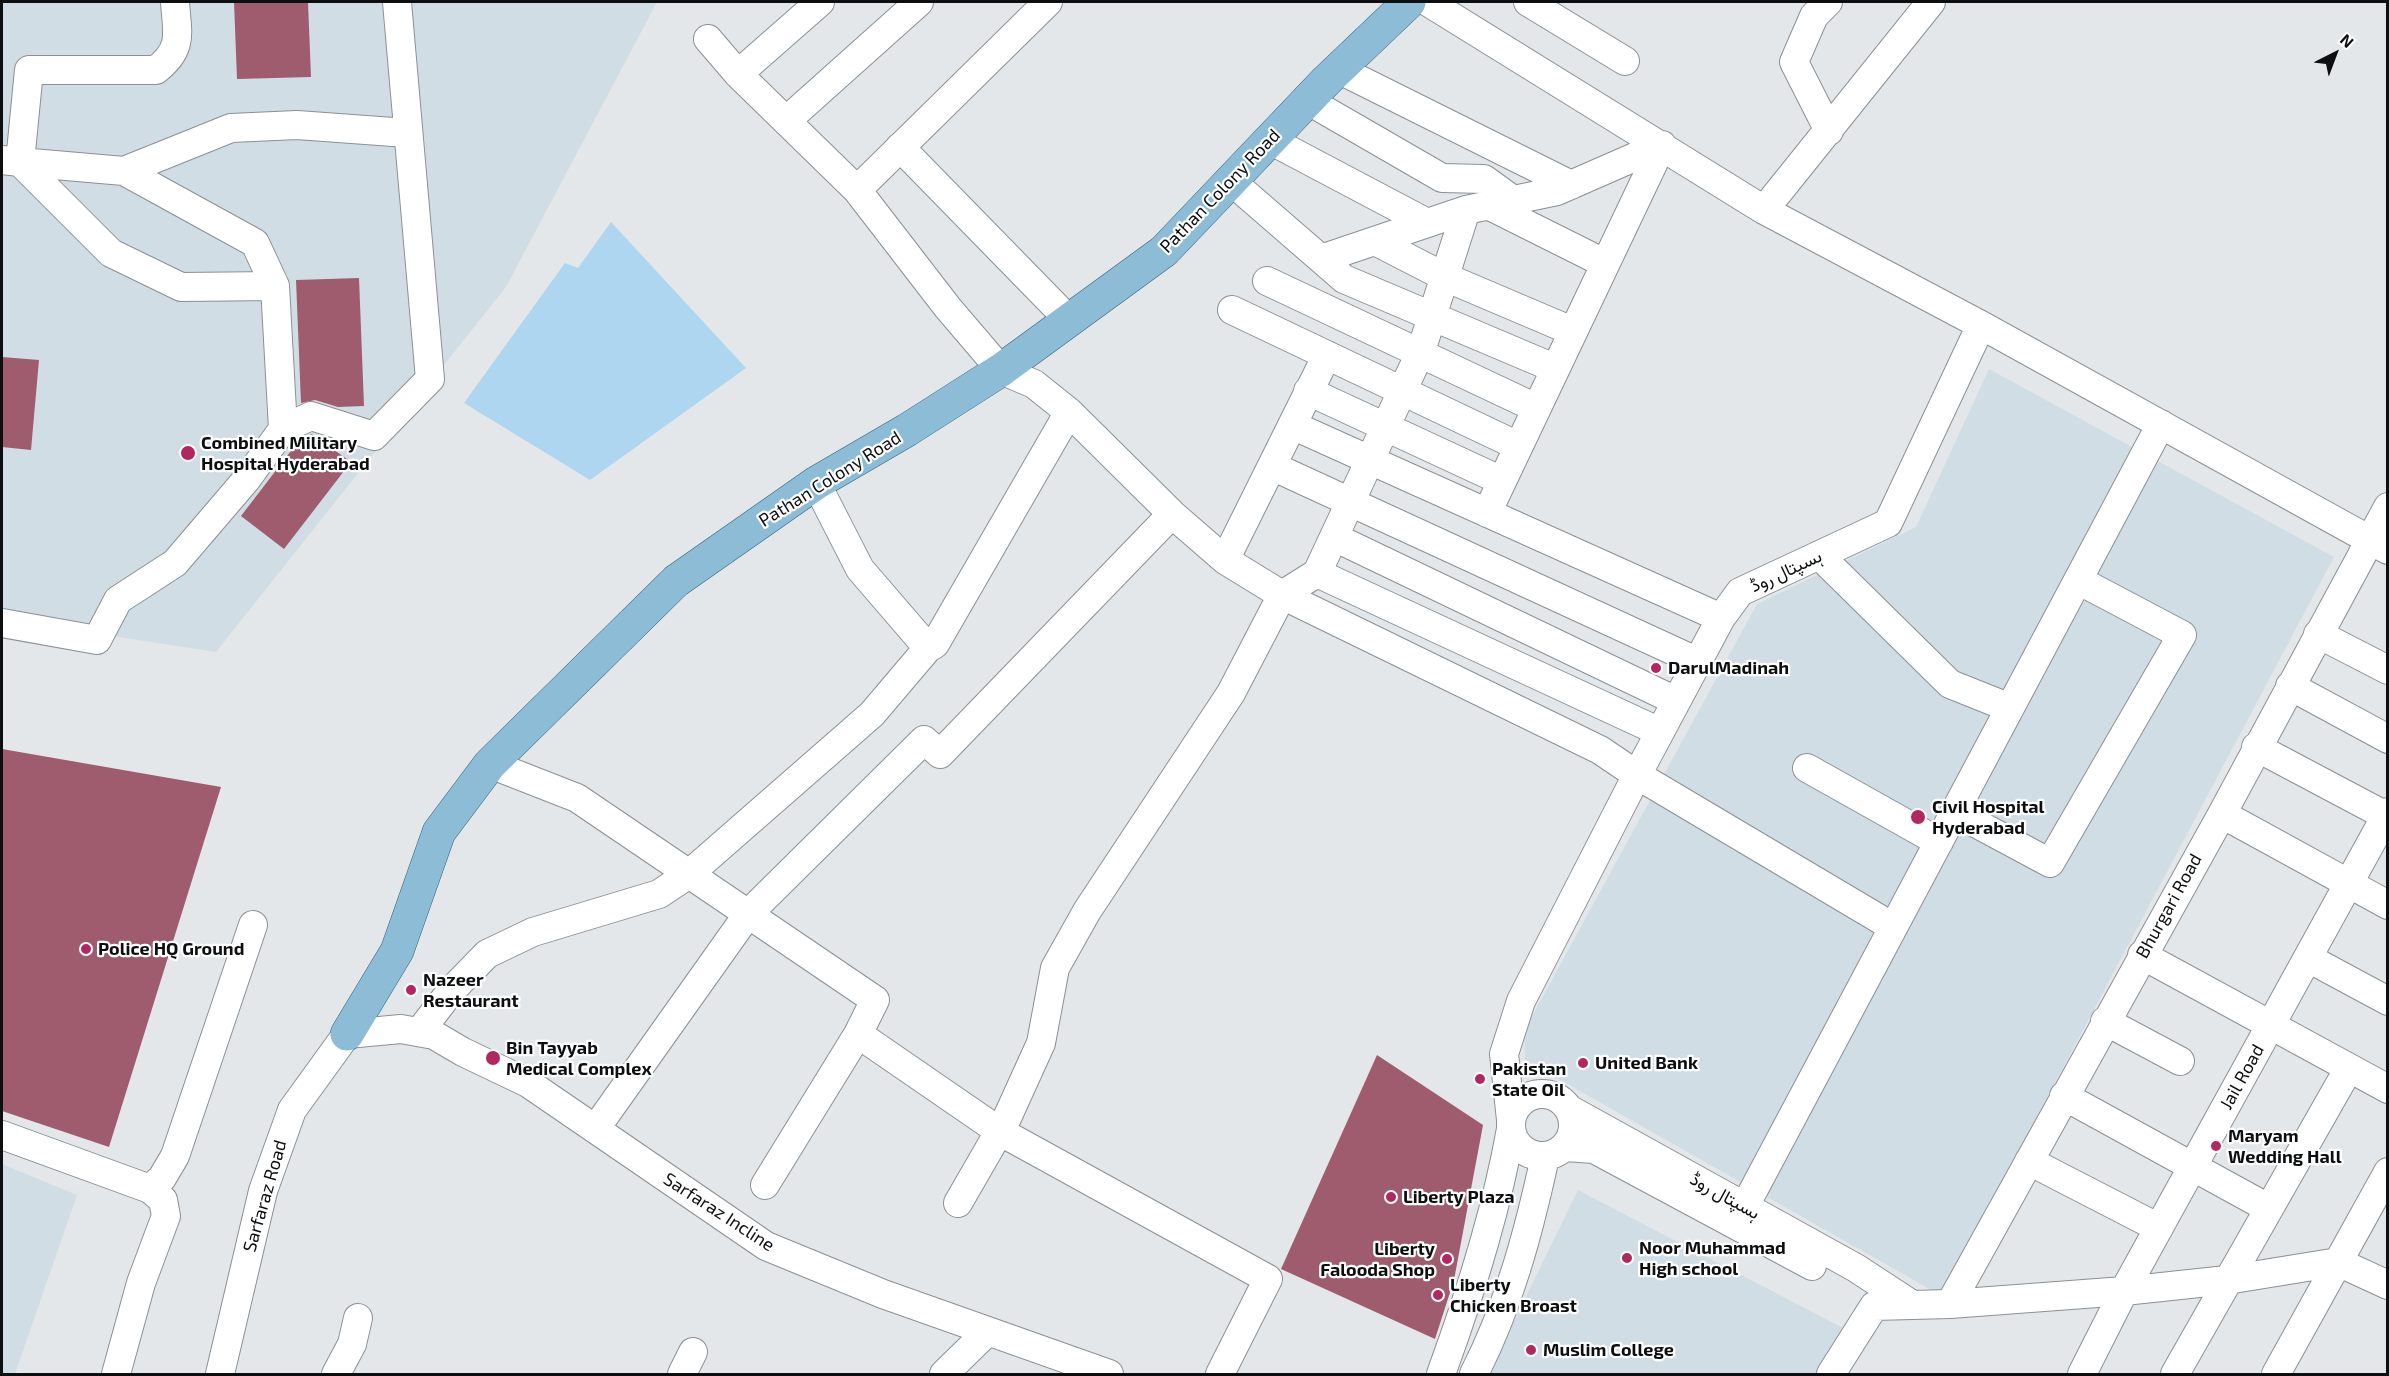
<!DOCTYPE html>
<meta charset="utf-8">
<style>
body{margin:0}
#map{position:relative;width:2389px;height:1376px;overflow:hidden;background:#e3e7ea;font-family:"Exo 2",sans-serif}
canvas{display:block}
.frame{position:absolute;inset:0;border:3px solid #0d0e0f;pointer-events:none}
.north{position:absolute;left:2305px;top:24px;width:60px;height:60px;-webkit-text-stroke:4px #fff;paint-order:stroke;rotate:42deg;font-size:16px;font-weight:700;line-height:24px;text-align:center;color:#0d0e0f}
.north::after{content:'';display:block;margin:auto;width:21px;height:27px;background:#0d0e0f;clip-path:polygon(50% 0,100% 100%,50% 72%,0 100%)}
</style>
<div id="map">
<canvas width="2389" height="1376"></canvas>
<div class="frame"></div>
<div class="north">N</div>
</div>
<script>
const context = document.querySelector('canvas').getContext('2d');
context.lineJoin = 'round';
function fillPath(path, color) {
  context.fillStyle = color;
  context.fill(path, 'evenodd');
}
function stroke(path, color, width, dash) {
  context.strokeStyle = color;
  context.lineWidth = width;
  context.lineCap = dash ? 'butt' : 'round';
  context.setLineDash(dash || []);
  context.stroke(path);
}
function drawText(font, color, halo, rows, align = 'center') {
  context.font = font + ' "Exo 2",Vazirmatn,sans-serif';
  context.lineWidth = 4.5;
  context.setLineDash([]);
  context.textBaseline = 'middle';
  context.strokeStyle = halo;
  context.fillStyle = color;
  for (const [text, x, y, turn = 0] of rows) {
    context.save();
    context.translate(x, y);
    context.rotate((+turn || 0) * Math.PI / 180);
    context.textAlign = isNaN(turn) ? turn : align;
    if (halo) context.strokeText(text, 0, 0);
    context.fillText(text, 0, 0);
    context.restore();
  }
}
const built = new Path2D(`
 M2 2H657L506 287 216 652 2 619Z
 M1989 369 2334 557 1942 1296 1525 1060 1524 1031 1757 604 1916 527Z
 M2 1164 77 1195 15 1374H2Z
 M1578 1190 1843 1328 1816 1374H1488Z`);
const green = new Path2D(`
 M611 222 746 368 590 480 464 403 565 263 578 268Z`);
const building = new Path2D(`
 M234 2H308L311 77 237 79Z
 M359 278 364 406 338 407 315 400 301 403 296 280Z
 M2 357 39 360 31 450 2 447Z
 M312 434 351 462 284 549 241 516 300 439Z
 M2 749 221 787 109 1147 2 1111Z
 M1377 1055 1483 1125 1454 1280 1435 1339 1281 1269Z`);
const minor = new Path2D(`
 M175 2C177 33 184 48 156 70H29L20 162 124 171 231 128 297 125 407 133
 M1428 2 1764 210 1981 325 2388 550
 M1528 2 1625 61
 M1828 2 1814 16 1794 62 1829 131
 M708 39 738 74 857 190 948 308 1001 370 1034 384 1069 412 1172 514 1225 560 1282 595 1600 750 1637 775 1893 927
 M1338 69 1571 185
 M738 74 820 2
 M1307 100 1442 178 1484 179 1513 200
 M786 121 919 2
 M1270 140 1427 223
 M900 147 1069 320
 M2 160 20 162 111 253 181 287 275 286 283 429 311 416 374 436 430 379 397 2
 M124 171 255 243 275 286
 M1231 181 1344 279 1554 368
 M857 190 1048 2
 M1488 205 1604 263
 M1764 210 1931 2
 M1375 241 1445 277 1572 331
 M1321 259 1466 210 1557 191 1662 145
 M1267 281 1536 408
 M1232 310 1518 446
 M1308 391 1502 481
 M1292 425 1721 618
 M1272 466 1698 662
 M816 483 860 569 928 648
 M1487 513 1662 145
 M1334 537 1676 701
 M1819 555 1950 684 2010 708
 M1225 560 1327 355
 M1317 573 1660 732
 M2 623 97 640 118 600 175 563 246 480 283 429
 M2318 634 2388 670
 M2290 686 2388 739
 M2256 747 2388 817
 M490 764 577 798 875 1000 858 1034
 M1807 768 1939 842
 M1955 812 2050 863 2182 635 2078 580
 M2222 814 2388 905
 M2142 955 2388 1089
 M2308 958 2388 1001
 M2105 1021 2180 1061
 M420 1031 451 991 487 954 533 932 659 894 689 874 872 714 928 648 935 644 1069 412
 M1511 1125a31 31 0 1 1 62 0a31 31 0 1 1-62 0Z
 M2064 1096 2268 1208
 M1569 1109 1856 1268 1911 1304
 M1511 1120 1504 1054 1521 1001 1637 775 1721 618 1740 592 1888 523 1981 325
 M596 1128 748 914 924 740 940 754 1172 514
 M2 1135 150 1189 163 1200 166 1216 141 1283 116 1374
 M1566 1147 1594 1149 1812 1266
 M2029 1161 2159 1228
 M765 1185 858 1034 999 1131 1268 1279 1220 1374
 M150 1189 162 1178 175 1156 253 925
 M958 1203 1007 1118 1041 1043 1055 968 1087 911 1231 693 1282 595 1317 573 1421 351 1466 210
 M1745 1206 2161 424
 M1950 1304 2222 814 2388 507
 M220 1374 263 1191 292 1110 347 1034 401 1029 434 1035 463 1052 528 1083 766 1246 883 1294 1109 1374
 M336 1374 352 1344 358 1318
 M682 1374 693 1352
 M944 1374 986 1333
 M1441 1374C1470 1295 1496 1213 1511 1129
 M1474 1374C1509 1306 1529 1231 1545 1157
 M1831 1374 1874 1306 1950 1304 2124 1291 2227 1280 2338 1262 2388 1285
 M2082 1374 2124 1291 2388 812
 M2175 1374 2349 1068
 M2276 1374 2388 1172`);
const major = new Path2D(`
 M347 1034 397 951 439 832 490 764 676 581 816 483 907 430 1001 370 1164 251 1326 81 1409 2`);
const markers = [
 [188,453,8,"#b32760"],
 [1656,668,6,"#b32760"],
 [1918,817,8,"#b32760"],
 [86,949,6,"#b32760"],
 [411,990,6,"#b32760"],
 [493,1058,8,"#b32760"],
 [1583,1063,6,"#b32760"],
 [1480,1079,6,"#b32760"],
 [2216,1146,6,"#b32760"],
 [1391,1197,6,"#b32760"],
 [1627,1258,6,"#b32760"],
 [1447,1259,6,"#b32760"],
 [1438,1295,6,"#b32760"],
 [1531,1350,6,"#b32760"]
];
const streetNames = [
 ["Pathan Colony Road",1220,191,-46],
 ["Pathan Colony Road",830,479,-32],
 ["ہسپتال روڈ",1786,571,-25],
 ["Bhurgari Road",2169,906,-61],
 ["Jail Road",2242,1077,-61],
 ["Sarfaraz Road",265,1196,-74],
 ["ہسپتال روڈ",1725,1196,29],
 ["Sarfaraz Incline",719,1212,33]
];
const poiNames = [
 ["Combined Military",201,443],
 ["Hospital Hyderabad",201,464],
 ["DarulMadinah",1668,668],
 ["Civil Hospital",1932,807],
 ["Hyderabad",1932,828],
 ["Police HQ Ground",98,949],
 ["Nazeer",423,980],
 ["Restaurant",423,1001],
 ["Bin Tayyab",506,1048],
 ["Medical Complex",506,1069],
 ["United Bank",1595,1063],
 ["Pakistan",1492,1069],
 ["State Oil",1492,1090],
 ["Maryam",2228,1136],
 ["Wedding Hall",2228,1157],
 ["Liberty Plaza",1403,1197],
 ["Noor Muhammad",1639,1248],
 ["High school",1639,1269],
 ["Liberty",1435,1249,"right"],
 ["Falooda Shop",1435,1270,"right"],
 ["Liberty",1450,1285],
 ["Chicken Broast",1450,1306],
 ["Muslim College",1543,1350]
];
fillPath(built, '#d1dde5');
fillPath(green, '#aed6f0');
fillPath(building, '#9f5c6f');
stroke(minor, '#8c9093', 30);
stroke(major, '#2f627f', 34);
stroke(minor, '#fff', 28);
stroke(major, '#8dbcd7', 33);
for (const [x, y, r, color] of markers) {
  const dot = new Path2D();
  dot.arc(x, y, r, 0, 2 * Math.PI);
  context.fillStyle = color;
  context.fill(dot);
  stroke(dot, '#fff', 2);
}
drawText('18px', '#0d0e0f', '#fff', streetNames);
drawText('bold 18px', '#0d0e0f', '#fff', poiNames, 'left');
</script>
